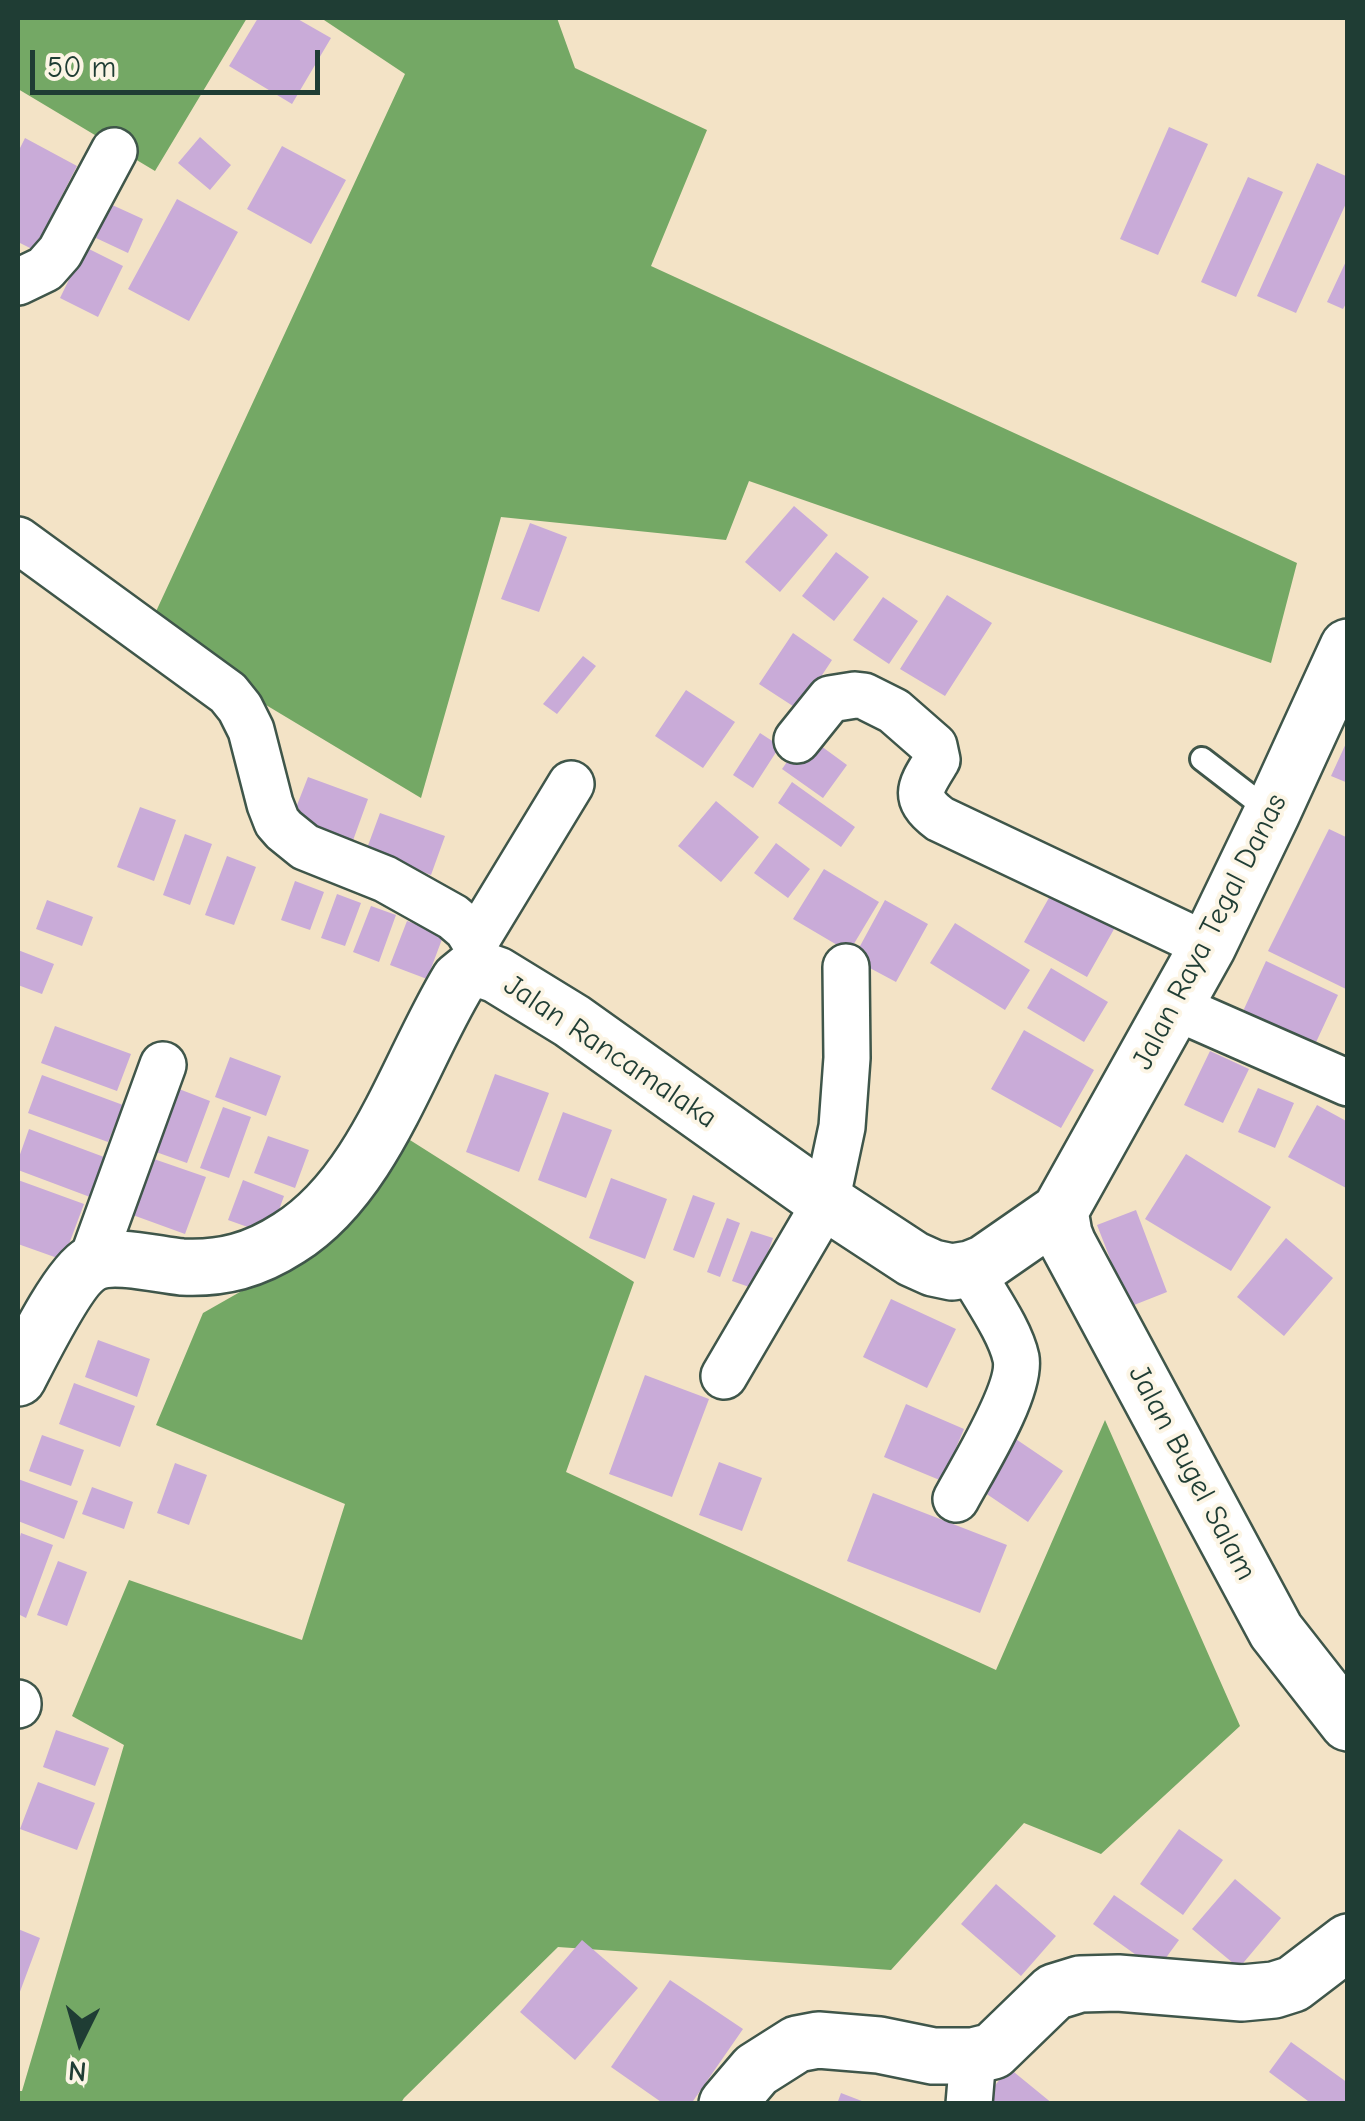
<!DOCTYPE html>
<style>
body{margin:0}
#map{position:relative;width:1365px;height:2121px;overflow:hidden;background:#f3e3c6;font-family:"Comic Neue",sans-serif}
canvas{display:block}
.frame{position:absolute;inset:0;border:20px solid #1f3d34;pointer-events:none}
.north{position:absolute;left:30px;top:1991px;width:100px;height:100px;-webkit-text-stroke:8px #fcf5e5;paint-order:stroke;rotate:185deg;font-size:28px;font-weight:700;line-height:40px;text-align:center;color:#1f3d34}
.north::after{content:'';display:block;margin:auto;width:35px;height:45px;background:#1f3d34;clip-path:polygon(50% 0,100% 100%,50% 72%,0 100%)}
.scale{position:absolute;left:30px;top:50px;width:290px;height:45px;box-sizing:border-box;border:5px solid #1f3d34;border-top:0;padding-left:12px;font-size:30px;line-height:35px;white-space:nowrap;color:#1f3d34;-webkit-text-stroke:8px #fcf5e5;paint-order:stroke}
</style>
<div id="map">
<canvas width="1365" height="2121"></canvas>
<div class="frame"></div>
<div class="north">N</div>
<div class="scale">50 m</div>
</div>
<script>
const context = document.querySelector('canvas').getContext('2d');
context.lineJoin = 'round';
function fillPath(path, color) {
  context.fillStyle = color;
  context.fill(path, 'evenodd');
}
function stroke(path, color, width, dash) {
  context.strokeStyle = color;
  context.lineWidth = width;
  context.lineCap = dash ? 'butt' : 'round';
  context.setLineDash(dash || []);
  context.stroke(path);
}
function drawText(font, color, halo, rows, align = 'center') {
  context.font = font + ' "Comic Neue",sans-serif';
  context.lineWidth = 8;
  context.setLineDash([]);
  context.textBaseline = 'middle';
  context.strokeStyle = halo;
  context.fillStyle = color;
  for (const [text, x, y, turn = 0] of rows) {
    context.save();
    context.translate(x, y);
    context.rotate((+turn || 0) * Math.PI / 180);
    context.textAlign = isNaN(turn) ? turn : align;
    if (halo) context.strokeText(text, 0, 0);
    context.fillText(text, 0, 0);
    context.restore();
  }
}
const forest = new Path2D(`
 M18 18H247L155 171 18 89Z
 M321 18H557L575 68 707 130 651 266 1297 563 1271 663 749 481 726 540 501 517 421 798 146 633 405 74Z
 M402 1135 634 1282 566 1472 996 1670 1105 1420 1240 1726 1101 1854 1024 1823 891 1970 558 1947 404 2098 401 2103 18 2104V2091H22L124 1745 72 1716 129 1580 302 1640 345 1504 156 1425 203 1313 312 1251Z`);
const building = new Path2D(`
 M258 18H296L331 38 292 104 229 66Z
 M1169 127 1208 144 1158 255 1120 239Z
 M200 137 231 165 210 190 178 163Z
 M25 138 77 166 34 250 18 242V152Z
 M282 146 346 180 311 244 247 209Z
 M1317 163 1348 177V199L1296 313 1257 296Z
 M1248 177 1283 192 1236 297 1201 282Z
 M177 199 238 232 189 321 128 289Z
 M110 204 143 219 128 253 96 238Z
 M85 247 123 266 98 317 60 298Z
 M1348 257V300L1343 309 1327 302Z
 M794 506 828 535 780 592 745 562Z
 M530 523 567 537 539 612 501 599Z
 M836 552 869 577 834 621 802 596Z
 M947 595 992 623 945 696 900 669Z
 M883 597 918 621 889 664 853 640Z
 M793 633 832 660 799 710 759 684Z
 M583 656 596 666 557 714 543 704Z
 M686 690 735 722 703 768 655 736Z
 M760 733 780 746 753 788 733 775Z
 M806 735 847 765 823 798 782 769Z
 M1348 739V783L1331 776Z
 M308 777 368 799 351 846 290 823Z
 M792 782 855 827 841 847 778 803Z
 M716 801 759 837 721 882 678 846Z
 M140 807 176 820 154 881 117 867Z
 M380 813 445 836 431 875 366 851Z
 M1329 829 1348 838V990L1268 951Z
 M185 834 212 844 190 905 163 895Z
 M776 843 810 869 788 898 754 873Z
 M227 856 256 867 234 925 205 915Z
 M824 869 879 902 849 952 793 919Z
 M1059 880 1122 915 1087 977 1024 942Z
 M295 881 324 892 310 930 281 920Z
 M337 894 361 903 345 946 321 938Z
 M47 900 93 917 82 946 36 929Z
 M885 900 928 924 896 982 853 959Z
 M371 906 396 915 379 962 353 952Z
 M407 921 444 934 427 979 390 965Z
 M955 923 1030 970 1005 1010 930 963Z
 M18 950 54 964 42 994 18 985Z
 M1266 961 1338 995 1311 1053 1239 1020Z
 M1051 968 1108 1002 1084 1042 1027 1008Z
 M55 1026 131 1054 117 1091 41 1063Z
 M1024 1030 1094 1070 1061 1128 991 1089Z
 M1210 1051 1249 1069 1223 1123 1184 1105Z
 M230 1057 281 1076 266 1116 215 1097Z
 M495 1074 549 1093 519 1172 466 1152Z
 M42 1075 123 1105 108 1142 28 1113Z
 M1258 1088 1294 1103 1275 1148 1238 1132Z
 M179 1089 210 1101 187 1163 156 1152Z
 M1317 1105 1348 1122V1189L1288 1157Z
 M223 1107 251 1117 229 1178 200 1168Z
 M563 1112 612 1130 586 1198 538 1180Z
 M29 1129 104 1157 90 1197 18 1170V1160Z
 M268 1136 309 1150 295 1188 254 1173Z
 M1186 1154 1271 1207 1231 1271 1145 1219Z
 M151 1158 206 1177 185 1234 130 1214Z
 M611 1178 667 1199 645 1259 589 1238Z
 M18 1180 84 1204 63 1260 18 1244Z
 M243 1180 284 1196 270 1235 228 1220Z
 M693 1195 715 1203 694 1258 673 1250Z
 M1136 1210 1167 1292 1129 1307 1097 1225Z
 M727 1218 740 1223 720 1277 707 1272Z
 M751 1231 773 1238 755 1289 732 1281Z
 M1286 1238 1333 1278 1284 1336 1237 1297Z
 M891 1299 956 1329 927 1388 863 1357Z
 M98 1340 150 1359 137 1397 85 1377Z
 M645 1375 709 1399 672 1497 609 1474Z
 M74 1383 135 1406 120 1447 59 1424Z
 M906 1404 964 1429 942 1481 884 1457Z
 M1004 1431 1063 1471 1028 1522 969 1482Z
 M42 1435 84 1450 71 1486 29 1471Z
 M719 1462 762 1478 742 1531 699 1515Z
 M175 1463 207 1475 189 1525 157 1513Z
 M18 1479 78 1501 64 1539 18 1521Z
 M92 1487 133 1502 124 1529 82 1514Z
 M873 1493 1007 1545 980 1613 847 1561Z
 M21 1533 53 1545 26 1618 18 1614V1544Z
 M58 1561 87 1572 67 1626 37 1615Z
 M56 1730 109 1748 95 1786 43 1767Z
 M38 1782 95 1803 77 1850 20 1829Z
 M1179 1829 1223 1860 1183 1915 1140 1884Z
 M1235 1879 1281 1918 1239 1968 1192 1929Z
 M996 1884 1056 1936 1021 1976 961 1924Z
 M1114 1895 1179 1940 1157 1970 1093 1924Z
 M18 1929 40 1938 18 1997Z
 M582 1940 638 1988 575 2060 520 2012Z
 M670 1980 743 2029 691 2104H664L611 2067Z
 M1291 2042 1348 2083V2104H1312L1269 2072Z
 M1009 2068 1053 2104H980Z
 M841 2093 867 2103V2104H837Z`);
const service = new Path2D(`
 M1202 759 1272 813`);
const minor = new Path2D(`
 M18 282 45 269 60 252 114 151
 M18 540 228 693 240 708 251 730 270 804 277 822 284 830 305 847 385 879 453 917 467 929 475 942 480 969
 M797 740 830 699 855 695 864 696 894 711 934 746 937 760C921 786 911 798 940 819L1208 946
 M475 942 571 784
 M1175 1007 1348 1083
 M91 1263 163 1065
 M724 1376 826 1202 842 1127 847 1058 846 967
 M956 1499C972 1469 1022 1390 1016 1358 1010 1330 984 1295 970 1269
 M18 1705V1703
 M969 2104 973 2056`);
const tertiary = new Path2D(`
 M1060 1211 1064 1234 1068 1244 1276 1631 1348 1723
 M18 1378C31 1353 69 1276 91 1264 113 1252 157 1265 182 1267 223 1269 255 1260 289 1238 374 1185 409 1062 459 980L470 971 480 969 497 975 572 1021 826 1202 913 1259 933 1268 952 1272 970 1269 985 1263 1060 1211 1208 946 1272 813 1348 647
 M727 2104 756 2070 797 2044 818 2040 879 2045 933 2056H973L993 2051 1054 1992 1080 1984 1118 1983 1242 1993 1274 1990 1293 1984 1348 1942`);
const streetNames = [
 ["Jalan Raya Tegal Danas",1210,932,-63],
 ["Jalan Rancamalaka",610,1052,34],
 ["Jalan Bugel Salam",1192,1473,62]
];
fillPath(forest, '#74a865');
fillPath(building, '#c9abd8');
stroke(service, '#3f564a', 28);
stroke(minor, '#3f564a', 50);
stroke(tertiary, '#3f564a', 60);
stroke(service, '#fff', 22);
stroke(minor, '#fff', 45);
stroke(tertiary, '#fff', 55);
drawText('30px', '#1f3d34', '#fcf5e5', streetNames);
</script>
